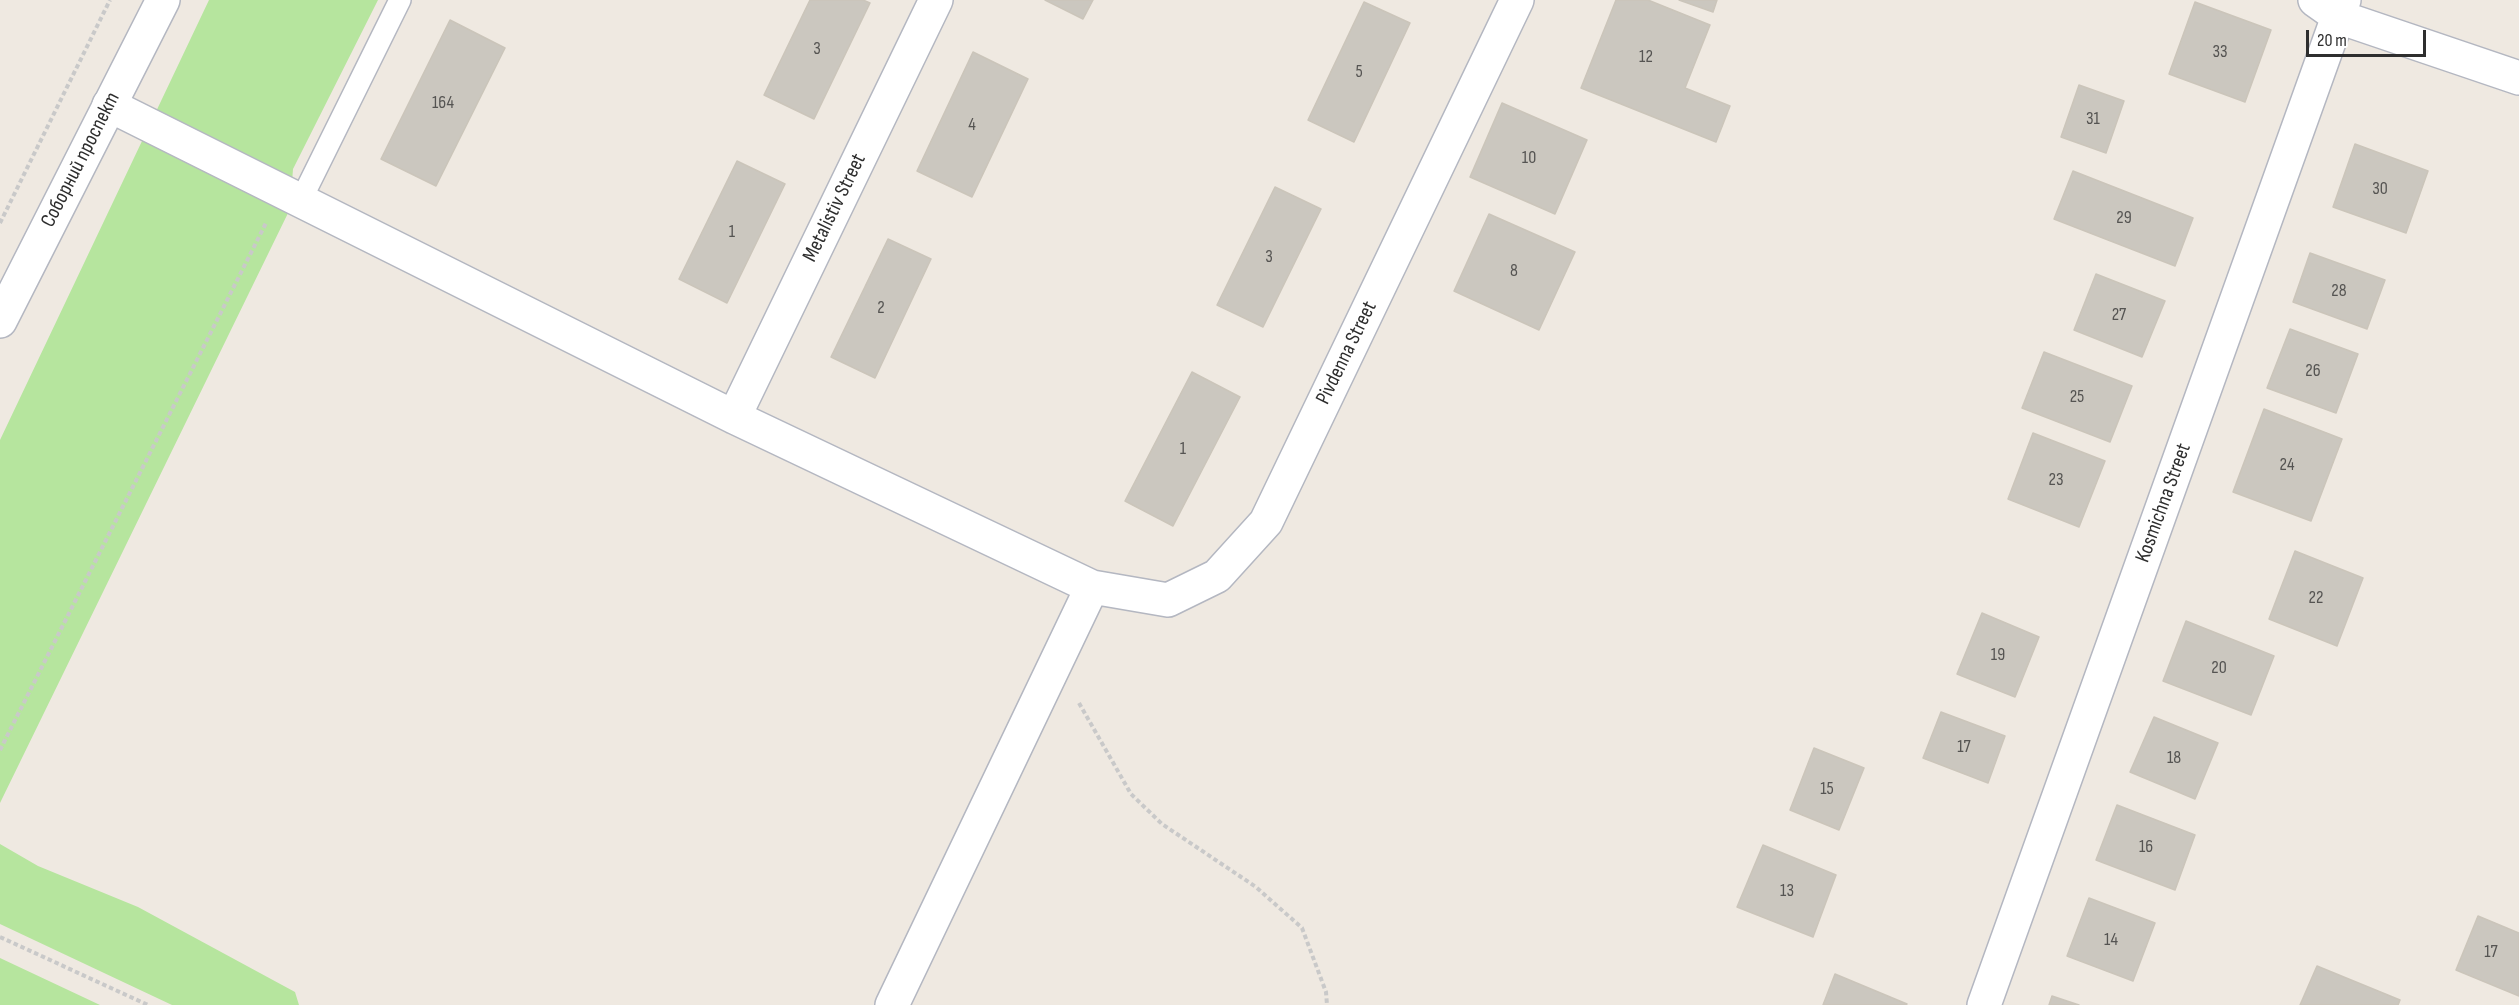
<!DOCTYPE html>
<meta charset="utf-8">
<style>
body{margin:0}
#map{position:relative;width:2519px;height:1005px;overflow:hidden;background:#efe9e1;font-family:"Sofia Sans Condensed",sans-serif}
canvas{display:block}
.scale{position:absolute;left:2306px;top:30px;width:120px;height:27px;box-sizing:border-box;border:3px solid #2e2e2e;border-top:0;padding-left:8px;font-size:18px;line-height:21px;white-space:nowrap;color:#2e2e2e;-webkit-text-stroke:4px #fff;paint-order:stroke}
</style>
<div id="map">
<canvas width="2519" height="1005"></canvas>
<div class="scale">20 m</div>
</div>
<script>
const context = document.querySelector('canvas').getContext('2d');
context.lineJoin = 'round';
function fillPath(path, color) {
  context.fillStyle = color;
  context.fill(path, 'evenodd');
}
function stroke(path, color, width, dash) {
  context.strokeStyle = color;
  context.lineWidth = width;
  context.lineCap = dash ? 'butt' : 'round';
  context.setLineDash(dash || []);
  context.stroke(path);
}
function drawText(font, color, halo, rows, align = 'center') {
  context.font = font + ' "Sofia Sans Condensed",sans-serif';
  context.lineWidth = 5;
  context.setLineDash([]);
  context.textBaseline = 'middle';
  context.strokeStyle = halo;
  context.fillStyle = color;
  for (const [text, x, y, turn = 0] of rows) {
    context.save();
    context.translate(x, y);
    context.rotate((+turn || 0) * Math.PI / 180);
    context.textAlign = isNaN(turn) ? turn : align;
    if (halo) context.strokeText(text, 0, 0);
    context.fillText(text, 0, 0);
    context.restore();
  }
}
const green = new Path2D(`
 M209 0H378L293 169 290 209 0 803V440Z
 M0 844 38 866 138 907 295 992 299 1005H172L0 924Z
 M0 958 100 1005H0Z`);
const building = new Path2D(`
 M810 0H863L870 3 814 119 764 95Z
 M1045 0H1093L1083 19Z
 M1616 0H1648L1710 25 1685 88 1730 106 1716 142 1581 88Z
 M1679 0H1717L1713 12Z
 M1364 2 1410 23 1354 142 1308 120Z
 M2195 2 2271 30 2245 102 2169 74Z
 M450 20 505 48 436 186 381 159Z
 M973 52 1028 79 972 197 917 171Z
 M2079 85 2124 101 2106 153 2061 137Z
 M1502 103 1587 140 1555 214 1470 177Z
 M2355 144 2428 171 2406 233 2333 207Z
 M737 161 785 184 727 303 679 279Z
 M2073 171 2193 218 2175 266 2054 219Z
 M1275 187 1321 209 1263 327 1217 305Z
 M1489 214 1575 252 1539 330 1454 291Z
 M888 239 931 259 875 378 831 357Z
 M2310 253 2385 280 2367 329 2293 302Z
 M2096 274 2165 301 2142 357 2074 330Z
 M2290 329 2358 354 2336 413 2267 388Z
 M2044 352 2132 386 2110 442 2022 408Z
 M1192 372 1240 397 1173 526 1125 501Z
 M2264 409 2342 439 2311 521 2233 492Z
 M2033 433 2105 461 2079 527 2008 499Z
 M2295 551 2363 578 2337 646 2269 619Z
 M1982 613 2039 637 2015 697 1957 674Z
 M2186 621 2274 656 2251 715 2163 681Z
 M1941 712 2005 736 1988 783 1923 758Z
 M2154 717 2218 743 2195 799 2130 772Z
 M1814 748 1864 768 1839 830 1790 810Z
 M2117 805 2195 835 2175 890 2096 860Z
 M1763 845 1836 875 1813 937 1737 907Z
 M2089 898 2155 923 2133 981 2067 956Z
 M2478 916 2519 933V996L2456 970Z
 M2317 966 2400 1000 2398 1005H2300Z
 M1835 974 1907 1004 1906 1005H1823Z
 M2052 996 2079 1005H2049Z`);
const path = new Path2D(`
 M0 223 110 0
 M1079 703 1131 794 1162 824 1256 887 1302 928 1326 992 1327 1005
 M0 750 266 223
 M0 937 148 1005`);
const service = new Path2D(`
 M300 202 400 0`);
const minor = new Path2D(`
 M2315 0 2339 17 2519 78
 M109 105 734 417 1092 587 1168 600 1217 576 1266 522 1517 0
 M734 417 936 0
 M892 1005 1092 587
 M1984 1005 2344 0`);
const secondary = new Path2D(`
 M0 321 163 0`);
const numberNames = [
 ["3",817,49],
 ["33",2220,52],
 ["12",1646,57],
 ["5",1359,72],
 ["164",443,103],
 ["31",2093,119],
 ["4",972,125],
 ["10",1529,158],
 ["30",2380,189],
 ["29",2124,218],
 ["1",732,232],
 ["3",1269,257],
 ["8",1514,271],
 ["28",2339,291],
 ["2",881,308],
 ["27",2119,315],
 ["26",2313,371],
 ["25",2077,397],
 ["1",1183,449],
 ["24",2287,465],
 ["23",2056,480],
 ["22",2316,598],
 ["19",1998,655],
 ["20",2219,668],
 ["17",1964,747],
 ["18",2174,758],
 ["15",1827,789],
 ["16",2146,847],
 ["13",1787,891],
 ["14",2111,940],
 ["17",2491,952]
];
const streetNames = [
 ["Соборний проспект",81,160,-63],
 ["Metalistiv Street",835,208,-64],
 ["Pivdenna Street",1347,353,-64],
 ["Kosmichna Street",2164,503,-70]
];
fillPath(green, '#b6e59e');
fillPath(building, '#cbc7bf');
stroke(building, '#cbc5ba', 1.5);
stroke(service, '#b4b7c1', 24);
stroke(minor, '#b4b7c1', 36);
stroke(secondary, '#b4b7c1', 36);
stroke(path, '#c9c9c9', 4, [4.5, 3]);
stroke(service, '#fff', 21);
stroke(minor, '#fff', 33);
stroke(secondary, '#fff', 33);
drawText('18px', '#555452', null, numberNames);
drawText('21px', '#2e2e2e', '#fff', streetNames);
</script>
